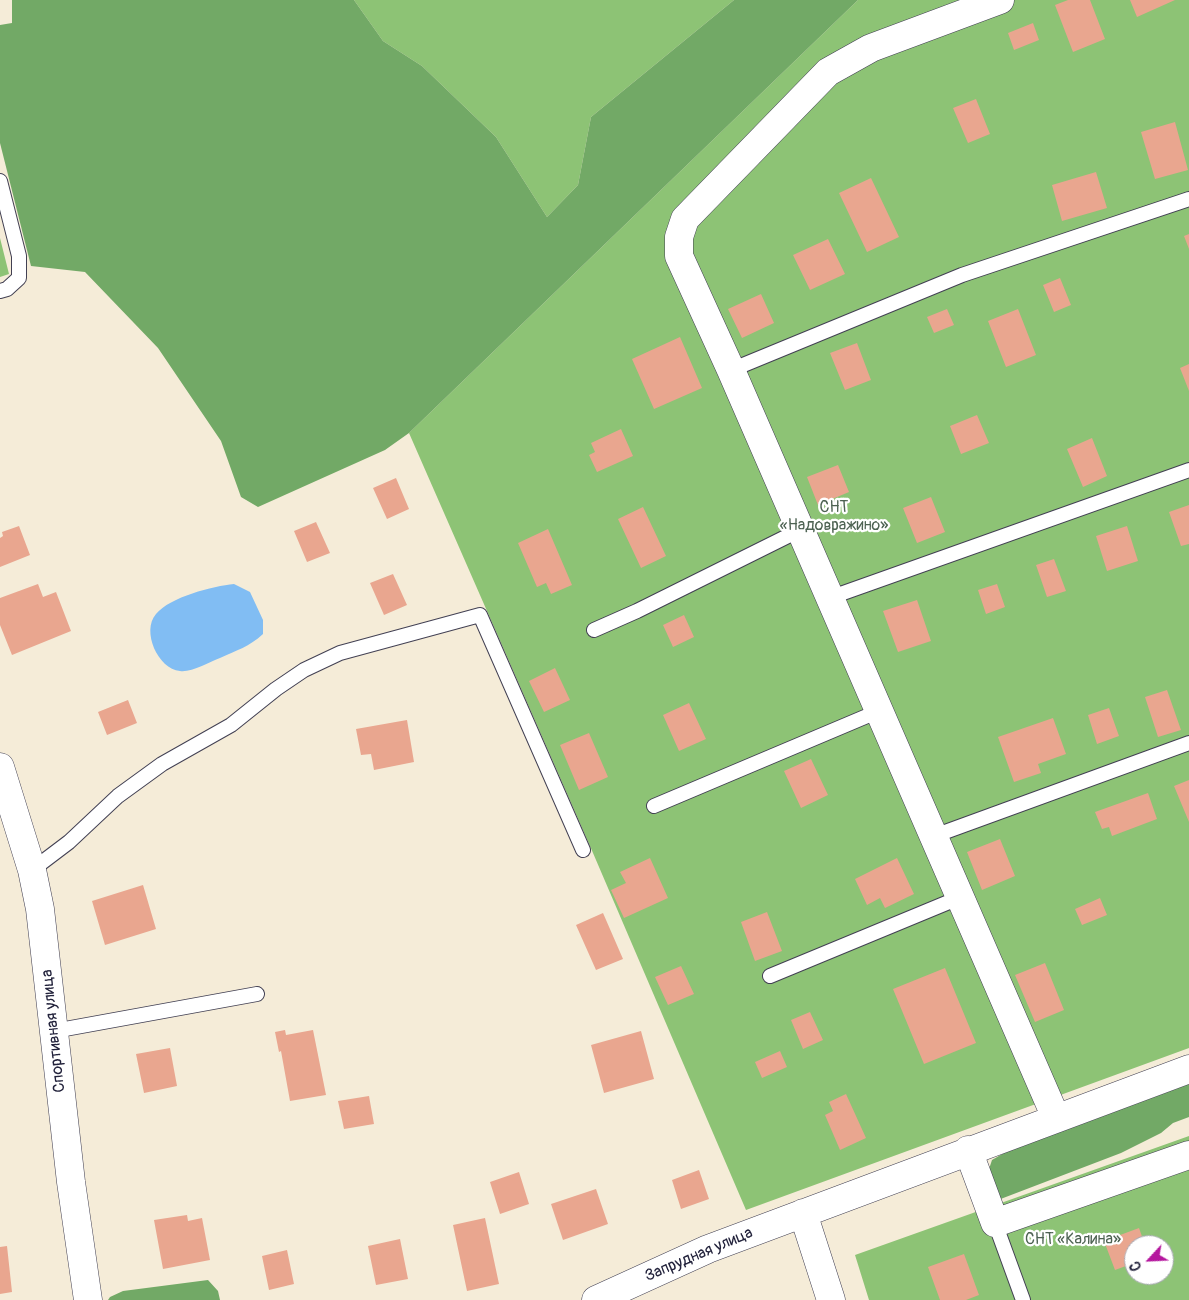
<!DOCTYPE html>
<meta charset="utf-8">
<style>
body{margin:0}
#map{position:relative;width:1189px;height:1300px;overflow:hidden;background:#f5ecd8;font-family:Pangolin,sans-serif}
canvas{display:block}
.north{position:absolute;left:1124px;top:1235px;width:50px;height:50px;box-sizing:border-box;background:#fff;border:1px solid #a7a7b1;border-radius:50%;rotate:245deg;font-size:14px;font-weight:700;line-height:20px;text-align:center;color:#22223b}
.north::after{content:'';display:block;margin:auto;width:18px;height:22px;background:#b5179e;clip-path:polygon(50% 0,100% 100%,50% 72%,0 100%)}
</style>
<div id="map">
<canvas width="1189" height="1300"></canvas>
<div class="north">С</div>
</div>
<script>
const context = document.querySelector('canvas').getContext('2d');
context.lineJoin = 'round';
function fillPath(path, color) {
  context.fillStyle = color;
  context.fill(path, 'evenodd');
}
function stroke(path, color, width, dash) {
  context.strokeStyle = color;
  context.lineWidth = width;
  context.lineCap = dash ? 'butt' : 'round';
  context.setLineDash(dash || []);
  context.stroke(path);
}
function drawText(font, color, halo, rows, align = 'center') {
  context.font = font + ' Pangolin,sans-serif';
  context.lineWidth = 4.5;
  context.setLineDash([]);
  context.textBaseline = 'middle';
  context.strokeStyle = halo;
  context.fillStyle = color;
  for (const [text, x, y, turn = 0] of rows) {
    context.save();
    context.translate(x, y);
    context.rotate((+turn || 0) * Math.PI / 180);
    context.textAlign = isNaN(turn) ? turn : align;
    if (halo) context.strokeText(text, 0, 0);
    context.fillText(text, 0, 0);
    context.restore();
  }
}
const green = new Path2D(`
 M354 0H734L591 117 578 185 547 217 496 137 422 66 383 41Z
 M858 0H1189V1048L746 1210 593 853 409 433Z
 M0 238 9 274 0 277Z
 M1189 1136V1300H869L855 1255ZM1134 1245H1164V1275H1134Z`);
const forest = new Path2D(`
 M12 0H354L383 41 422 66 496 137 547 217 578 185 591 117 734 0H858L409 433 385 450 258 507 241 497 221 441 158 348 85 272 31 266 0 143V25L12 23Z
 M1189 1084V1117L1173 1123 1161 1133 1121 1153 998 1200 987 1175 992 1160 1004 1153Z
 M208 1280 218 1291 220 1300H108L110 1297 123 1291Z`);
const water = new Path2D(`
 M234 584 250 592 263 620V634C249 647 237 650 220 658 210 662 190 673 180 671 158 669 141 631 156 614 170 597 213 586 234 584Z`);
const building = new Path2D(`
 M1068 0H1090L1105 39 1073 52 1055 5Z
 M1130 0H1175L1137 17Z
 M1033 23 1039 40 1014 50 1008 33Z
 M976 99 990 134 968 143 953 108Z
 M1175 122 1188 170 1155 179 1141 132Z
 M1096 172 1107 208 1062 221 1052 185Z
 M871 178 899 237 867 252 839 193Z
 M1189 234V249L1184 236Z
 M828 239 845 274 810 290 793 255Z
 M1060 278 1071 305 1054 312 1043 285Z
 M761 294 774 323 742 338 728 309Z
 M947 309 954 325 934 333 927 317Z
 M1018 309 1036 355 1006 367 988 321Z
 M680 337 702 388 654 409 632 359Z
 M857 343 871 380 845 390 830 353Z
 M1189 364V391L1180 368Z
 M977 415 989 443 961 454 950 426Z
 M621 429 633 456 597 472 589 455 595 452 591 443Z
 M1092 438 1107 476 1083 487 1067 449Z
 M838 465 849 492 818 505 807 477Z
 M396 478 409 509 387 519 373 488Z
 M931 497 945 532 917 543 903 508Z
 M1189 505V544L1181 546 1169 512Z
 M643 507 666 556 641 568 618 519Z
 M316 522 330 553 307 562 294 531Z
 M19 526 30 555 0 567V538L3 536 2 532Z
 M1127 526 1138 561 1107 571 1096 536Z
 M548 529 572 585 551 594 546 583 537 587 518 543Z
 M1054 559 1066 591 1047 597 1036 565Z
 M393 574 407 605 384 615 370 583Z
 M38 584 43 597 56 592 71 631 12 655 0 625V598Z
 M997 584 1005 607 986 614 978 590Z
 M917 600 931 641 898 652 883 611Z
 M684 615 694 637 673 647 663 625Z
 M555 668 570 700 544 712 529 681Z
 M1167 690 1181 730 1158 737 1145 697Z
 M128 700 137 723 107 735 98 712Z
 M689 703 706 739 679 751 663 715Z
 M1109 708 1119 736 1097 744 1088 715Z
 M1053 718 1066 754 1038 764 1041 773 1014 782 998 737Z
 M407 720 414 762 374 770 371 754 361 755 356 729Z
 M589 733 608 777 579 790 560 745Z
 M811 759 828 795 801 808 784 771Z
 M1189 780V822L1174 786Z
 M1148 793 1157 819 1112 836 1109 827 1102 829 1095 812Z
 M1000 839 1015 876 982 890 967 852Z
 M650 858 668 898 624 918 611 890 626 883 620 872Z
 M897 858 914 894 885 908 880 898 867 905 855 879Z
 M143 885 156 929 105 945 92 901Z
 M1100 898 1107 915 1082 925 1075 909Z
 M767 912 782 951 755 961 741 922Z
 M603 913 623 959 596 970 576 925Z
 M1045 963 1064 1010 1035 1022 1015 975Z
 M681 966 694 994 668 1005 655 977Z
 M945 968 976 1043 924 1064 893 989Z
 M810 1012 823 1040 803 1049 791 1020Z
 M285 1030 286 1035 313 1030 326 1095 290 1101 281 1051 279 1052 275 1032Z
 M641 1031 654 1079 604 1093 591 1045Z
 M170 1048 177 1086 144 1093 136 1054Z
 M780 1051 787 1067 762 1078 755 1062Z
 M846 1094 866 1138 840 1150 825 1115 833 1111 829 1102Z
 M369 1096 374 1124 344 1129 338 1101Z
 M699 1170 709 1199 681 1209 672 1180Z
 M519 1172 529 1204 500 1214 490 1182Z
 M596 1189 608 1224 563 1240 551 1204Z
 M187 1215 188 1221 202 1218 210 1260 163 1269 154 1220Z
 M485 1218 499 1284 467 1291 453 1225Z
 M1139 1228 1145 1245H1134V1263L1115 1270 1104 1241Z
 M400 1239 408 1279 376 1285 368 1246Z
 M7 1246 12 1292 0 1294V1247Z
 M287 1250 294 1284 269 1290 262 1256Z
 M964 1254 979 1295 966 1300H940L928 1267Z`);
const service = new Path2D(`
 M0 181 19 256V278L7 289 0 291
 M731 370 962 275 1189 199
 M829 598 1189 470
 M594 630 637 611 800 530
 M654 806 879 711
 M934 836 1189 743
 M32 870 69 842 118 796 162 764 231 725 276 689 304 670 340 653 480 615 583 850
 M770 976 961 897
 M54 1031 257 994
 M995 1223 1023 1300`);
const minor = new Path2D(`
 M1000 0 871 48 828 72 685 219 679 237V256L731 370 1056 1118
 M0 767 32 870 40 909 71 1182 88 1300
 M968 1150 995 1223 1189 1155
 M803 1213 831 1300
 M596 1300 708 1249 1189 1069`);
const parkNames = [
 ["СНТ",834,508],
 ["«Надовражино»",834,526],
 ["СНТ «Калина»",1073,1240]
];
const streetNames = [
 ["Спортивная улица",54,1031,-96],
 ["Запрудная улица",699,1255,-23]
];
fillPath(green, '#8dc375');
fillPath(forest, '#72a966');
fillPath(water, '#81bdf3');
fillPath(building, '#e9a68f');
stroke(service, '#424053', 16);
stroke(minor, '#424053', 29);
stroke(service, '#fff', 14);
stroke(minor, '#fff', 28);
drawText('16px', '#4d6252', '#fff', parkNames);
drawText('16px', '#22223b', '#fff', streetNames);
</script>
